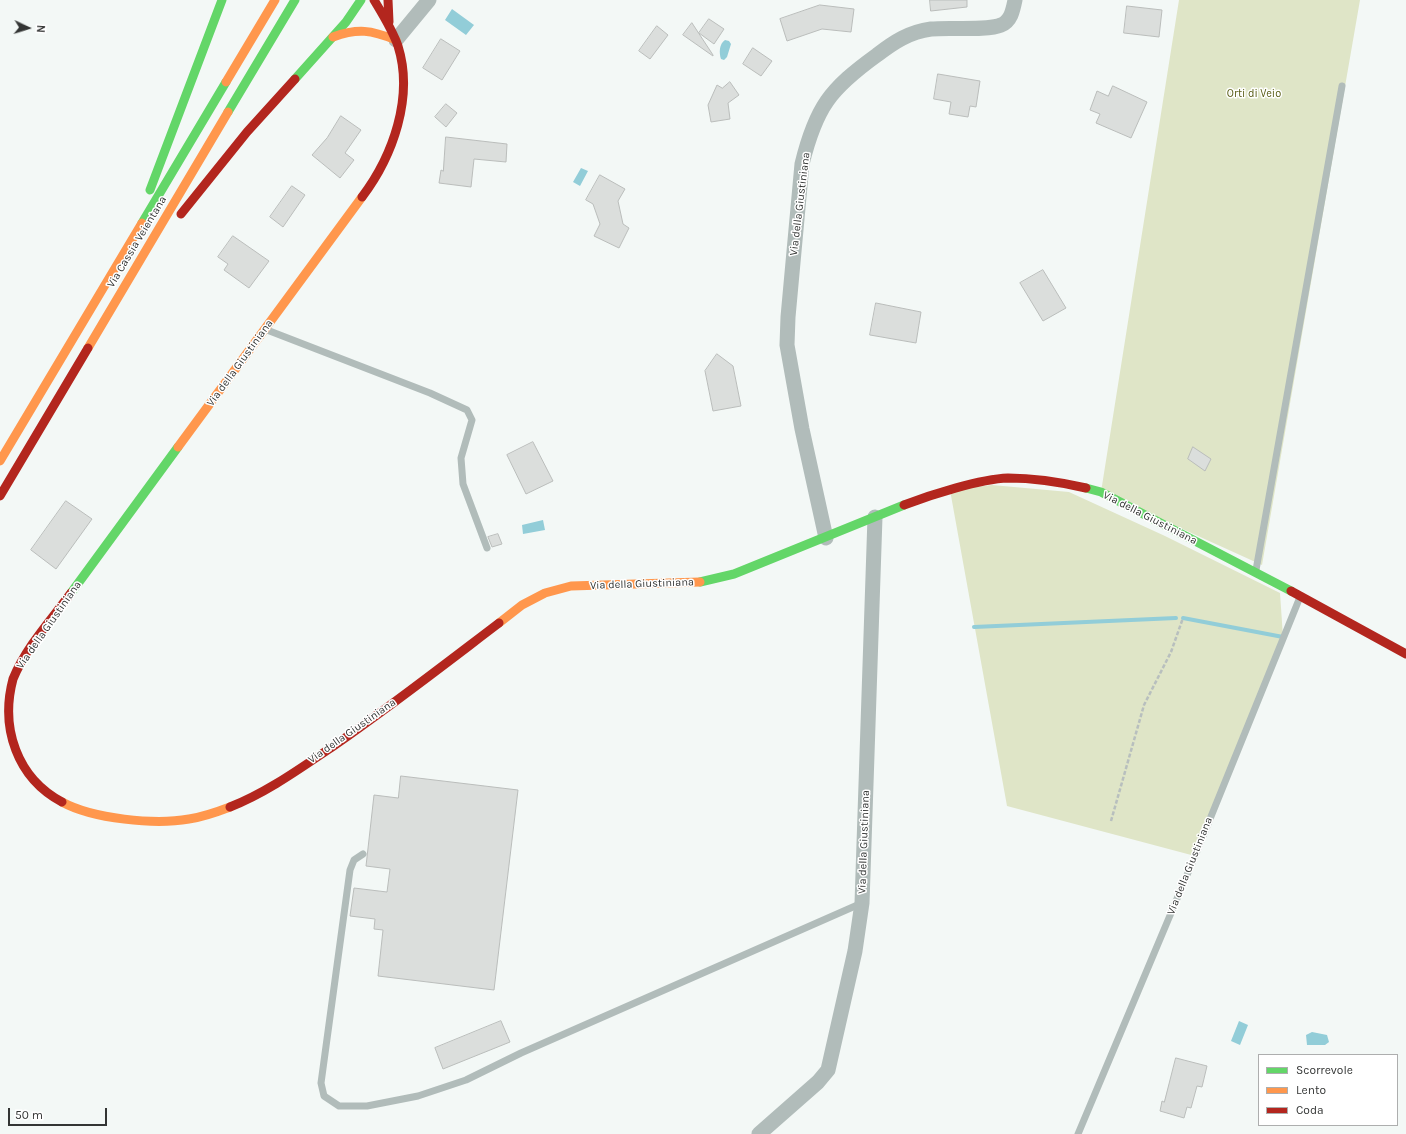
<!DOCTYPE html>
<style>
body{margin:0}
#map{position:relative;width:1406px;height:1134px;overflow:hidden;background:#f3f8f6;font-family:Karla,sans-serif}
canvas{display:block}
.legend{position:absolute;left:1258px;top:1054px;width:140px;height:72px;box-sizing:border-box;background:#fff;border:1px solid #adaeae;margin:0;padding:5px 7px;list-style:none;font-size:12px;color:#333534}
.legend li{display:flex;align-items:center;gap:8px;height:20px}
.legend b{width:20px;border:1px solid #adaeae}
.north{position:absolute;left:8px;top:8px;width:40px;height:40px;-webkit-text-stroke:3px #fff;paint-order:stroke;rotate:94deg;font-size:11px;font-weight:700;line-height:16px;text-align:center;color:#333534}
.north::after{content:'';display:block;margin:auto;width:14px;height:18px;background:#333534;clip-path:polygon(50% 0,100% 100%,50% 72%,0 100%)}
.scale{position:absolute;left:8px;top:1108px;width:99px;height:18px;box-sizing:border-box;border:2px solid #333534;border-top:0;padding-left:5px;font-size:12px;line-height:14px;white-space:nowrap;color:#333534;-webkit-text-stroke:3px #fff;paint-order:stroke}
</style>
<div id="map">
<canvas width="1406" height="1134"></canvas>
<ul class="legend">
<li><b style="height:5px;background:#63d668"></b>Scorrevole</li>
<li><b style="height:5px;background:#ff974d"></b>Lento</li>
<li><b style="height:5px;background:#b3261e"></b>Coda</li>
</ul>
<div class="north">N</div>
<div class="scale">50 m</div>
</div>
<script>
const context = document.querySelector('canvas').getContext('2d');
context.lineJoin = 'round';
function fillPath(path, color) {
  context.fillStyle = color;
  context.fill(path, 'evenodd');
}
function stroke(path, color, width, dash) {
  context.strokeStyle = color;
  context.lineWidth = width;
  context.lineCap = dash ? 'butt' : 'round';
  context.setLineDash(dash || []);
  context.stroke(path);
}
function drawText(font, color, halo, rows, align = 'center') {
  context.font = font + ' Karla,sans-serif';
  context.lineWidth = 3;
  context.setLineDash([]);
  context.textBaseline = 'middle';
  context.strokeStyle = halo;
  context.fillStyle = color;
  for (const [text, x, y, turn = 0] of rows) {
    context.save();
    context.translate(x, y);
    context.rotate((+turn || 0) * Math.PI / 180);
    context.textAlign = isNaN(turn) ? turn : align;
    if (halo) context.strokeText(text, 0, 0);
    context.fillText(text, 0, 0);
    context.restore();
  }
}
const green = new Path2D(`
 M1179 0H1360L1262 565 1101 492Z
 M992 485 1069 492 1165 536 1280 593 1283 637 1195 856 1007 806 950 490Z`);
const water = new Path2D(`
 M452 9 474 25 466 35 445 20Z
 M725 40 729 41 731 44 727 57 724 60 721 59C719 53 719 44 725 40Z
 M581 168 588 171 580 186 573 182Z
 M543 520 545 530 523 534 522 525Z
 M1239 1021 1248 1025 1240 1045 1231 1041Z
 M1312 1032 1327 1035 1329 1042 1325 1045H1307L1306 1035Z`);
const stream = new Path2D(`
 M1183 618 1283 637
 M974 627 1176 618`);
const building = new Path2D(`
 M930 0H967V7L931 11Z
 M820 5 854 9 851 32 822 29 787 41 780 19Z
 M1127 6 1162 10 1159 37 1124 33Z
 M709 19 724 29 714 44 699 33Z
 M692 23 713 55V56L683 35Z
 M657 26 668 35 650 59 639 51Z
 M441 39 460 51 442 80 423 68Z
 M753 48 772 61 761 76 743 64Z
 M938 74 980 81 976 107 970 106 968 117 949 114 951 102 934 99Z
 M730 82 739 95 728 103 730 119 711 122 708 105 717 85 722 88Z
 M1113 86 1147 102 1131 138 1096 123 1100 114 1090 110 1097 91 1108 96Z
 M446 104 457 113 446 127 435 117Z
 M341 116 361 130 345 153 354 160 340 178 312 155 327 138Z
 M446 137 507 144 506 162 474 159 471 187 439 183 441 170 443 171Z
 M600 175 625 189 618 201 623 224 629 228 619 248 594 236 600 224 593 204 586 200Z
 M292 186 305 195 283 227 270 217Z
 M233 236 269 261 249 288 224 270 228 264 218 257Z
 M1043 270 1066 308 1043 321 1020 283Z
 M876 303 921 312 916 343 870 335Z
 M717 354 733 366 741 406 713 411 705 371Z
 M533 442 553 481 526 494 507 455Z
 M1193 447 1211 459 1205 471 1188 459Z
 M66 501 92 519 56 569 31 550Z
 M498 534 502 544 492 547 488 537Z
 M401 776 518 790 494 990 378 976 383 930 374 929 375 919 350 916 354 888 387 892 390 869 366 866 374 795 398 798Z
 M501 1021 510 1042 443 1069 435 1048Z
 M1176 1058 1207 1066 1202 1087 1197 1086 1191 1108 1187 1107 1184 1118 1160 1111 1162 1101 1164 1102Z`);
const path = new Path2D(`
 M1111 821 1144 705 1171 652 1183 618`);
const lane = new Path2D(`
 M267 330 430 393 467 410 472 420 461 458 463 484 487 548
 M1256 570 1342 86
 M363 854 354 860 350 870 321 1083 324 1096 339 1106H367L418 1096 466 1080 521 1053 862 903
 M1078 1134 1195 856 1300 597`);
const street = new Path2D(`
 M396 40 429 0
 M826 538 802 429 787 345 788 317 802 164C816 107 830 89 877 55 894 42 909 32 931 29 948 27 987 31 1001 25 1011 21 1013 10 1015 0
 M759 1134 818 1082 828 1070 855 951 862 903 875 517`);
const fast = new Path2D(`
 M295 79 346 22 361 0
 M228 112 295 0
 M150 190 222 0
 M142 223 226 82
 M1086 488 1101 492 1291 591
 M700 582 734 574 904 505
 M71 593 178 447`);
const slow = new Path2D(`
 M333 37C358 28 371 30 396 40
 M226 82 275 0
 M88 348 228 112
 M178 447 362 197
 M0 461 142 223
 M499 623 522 605 545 593 571 586 700 582
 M62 802C93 819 155 825 189 819 203 817 217 812 230 807`);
const jam = new Path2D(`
 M388 0 389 22
 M362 197C393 156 414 97 398 46 392 29 383 15 374 0
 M181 214 247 132 295 79
 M0 496 88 348
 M904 505C930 495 980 479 1008 478 1034 478 1060 482 1086 488
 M1291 591 1406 654
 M62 802C17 778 0 728 13 679 26 647 51 620 71 593
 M230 807C268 792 302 767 335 745 391 706 445 664 499 623`);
const parkNames = [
 ["Orti di Veio",1254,94]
];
const streetNames = [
 ["Via della Giustiniana",800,204,-83],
 ["Via Cassia Veientana",137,242,-59],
 ["Via della Giustiniana",240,363,-54],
 ["Via della Giustiniana",1150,518,27],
 ["Via della Giustiniana",642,584,-2],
 ["Via della Giustiniana",49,625,-55],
 ["Via della Giustiniana",352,731,-35],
 ["Via della Giustiniana",864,842,-88],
 ["Via della Giustiniana",1190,866,-68]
];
fillPath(green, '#dfe5c7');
fillPath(water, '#92cdd8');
stroke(stream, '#92cdd8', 4);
fillPath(building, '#dbdedc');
stroke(building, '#babdbb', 1);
stroke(path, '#b8bfbe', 2.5, [4, 2]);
stroke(lane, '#b1bcba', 7);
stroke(street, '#b1bcba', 15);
stroke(fast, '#63d668', 9);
stroke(slow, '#ff974d', 9);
stroke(jam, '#b3261e', 9);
drawText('11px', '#575b13', '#fff', parkNames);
drawText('11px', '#333534', '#fff', streetNames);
</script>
